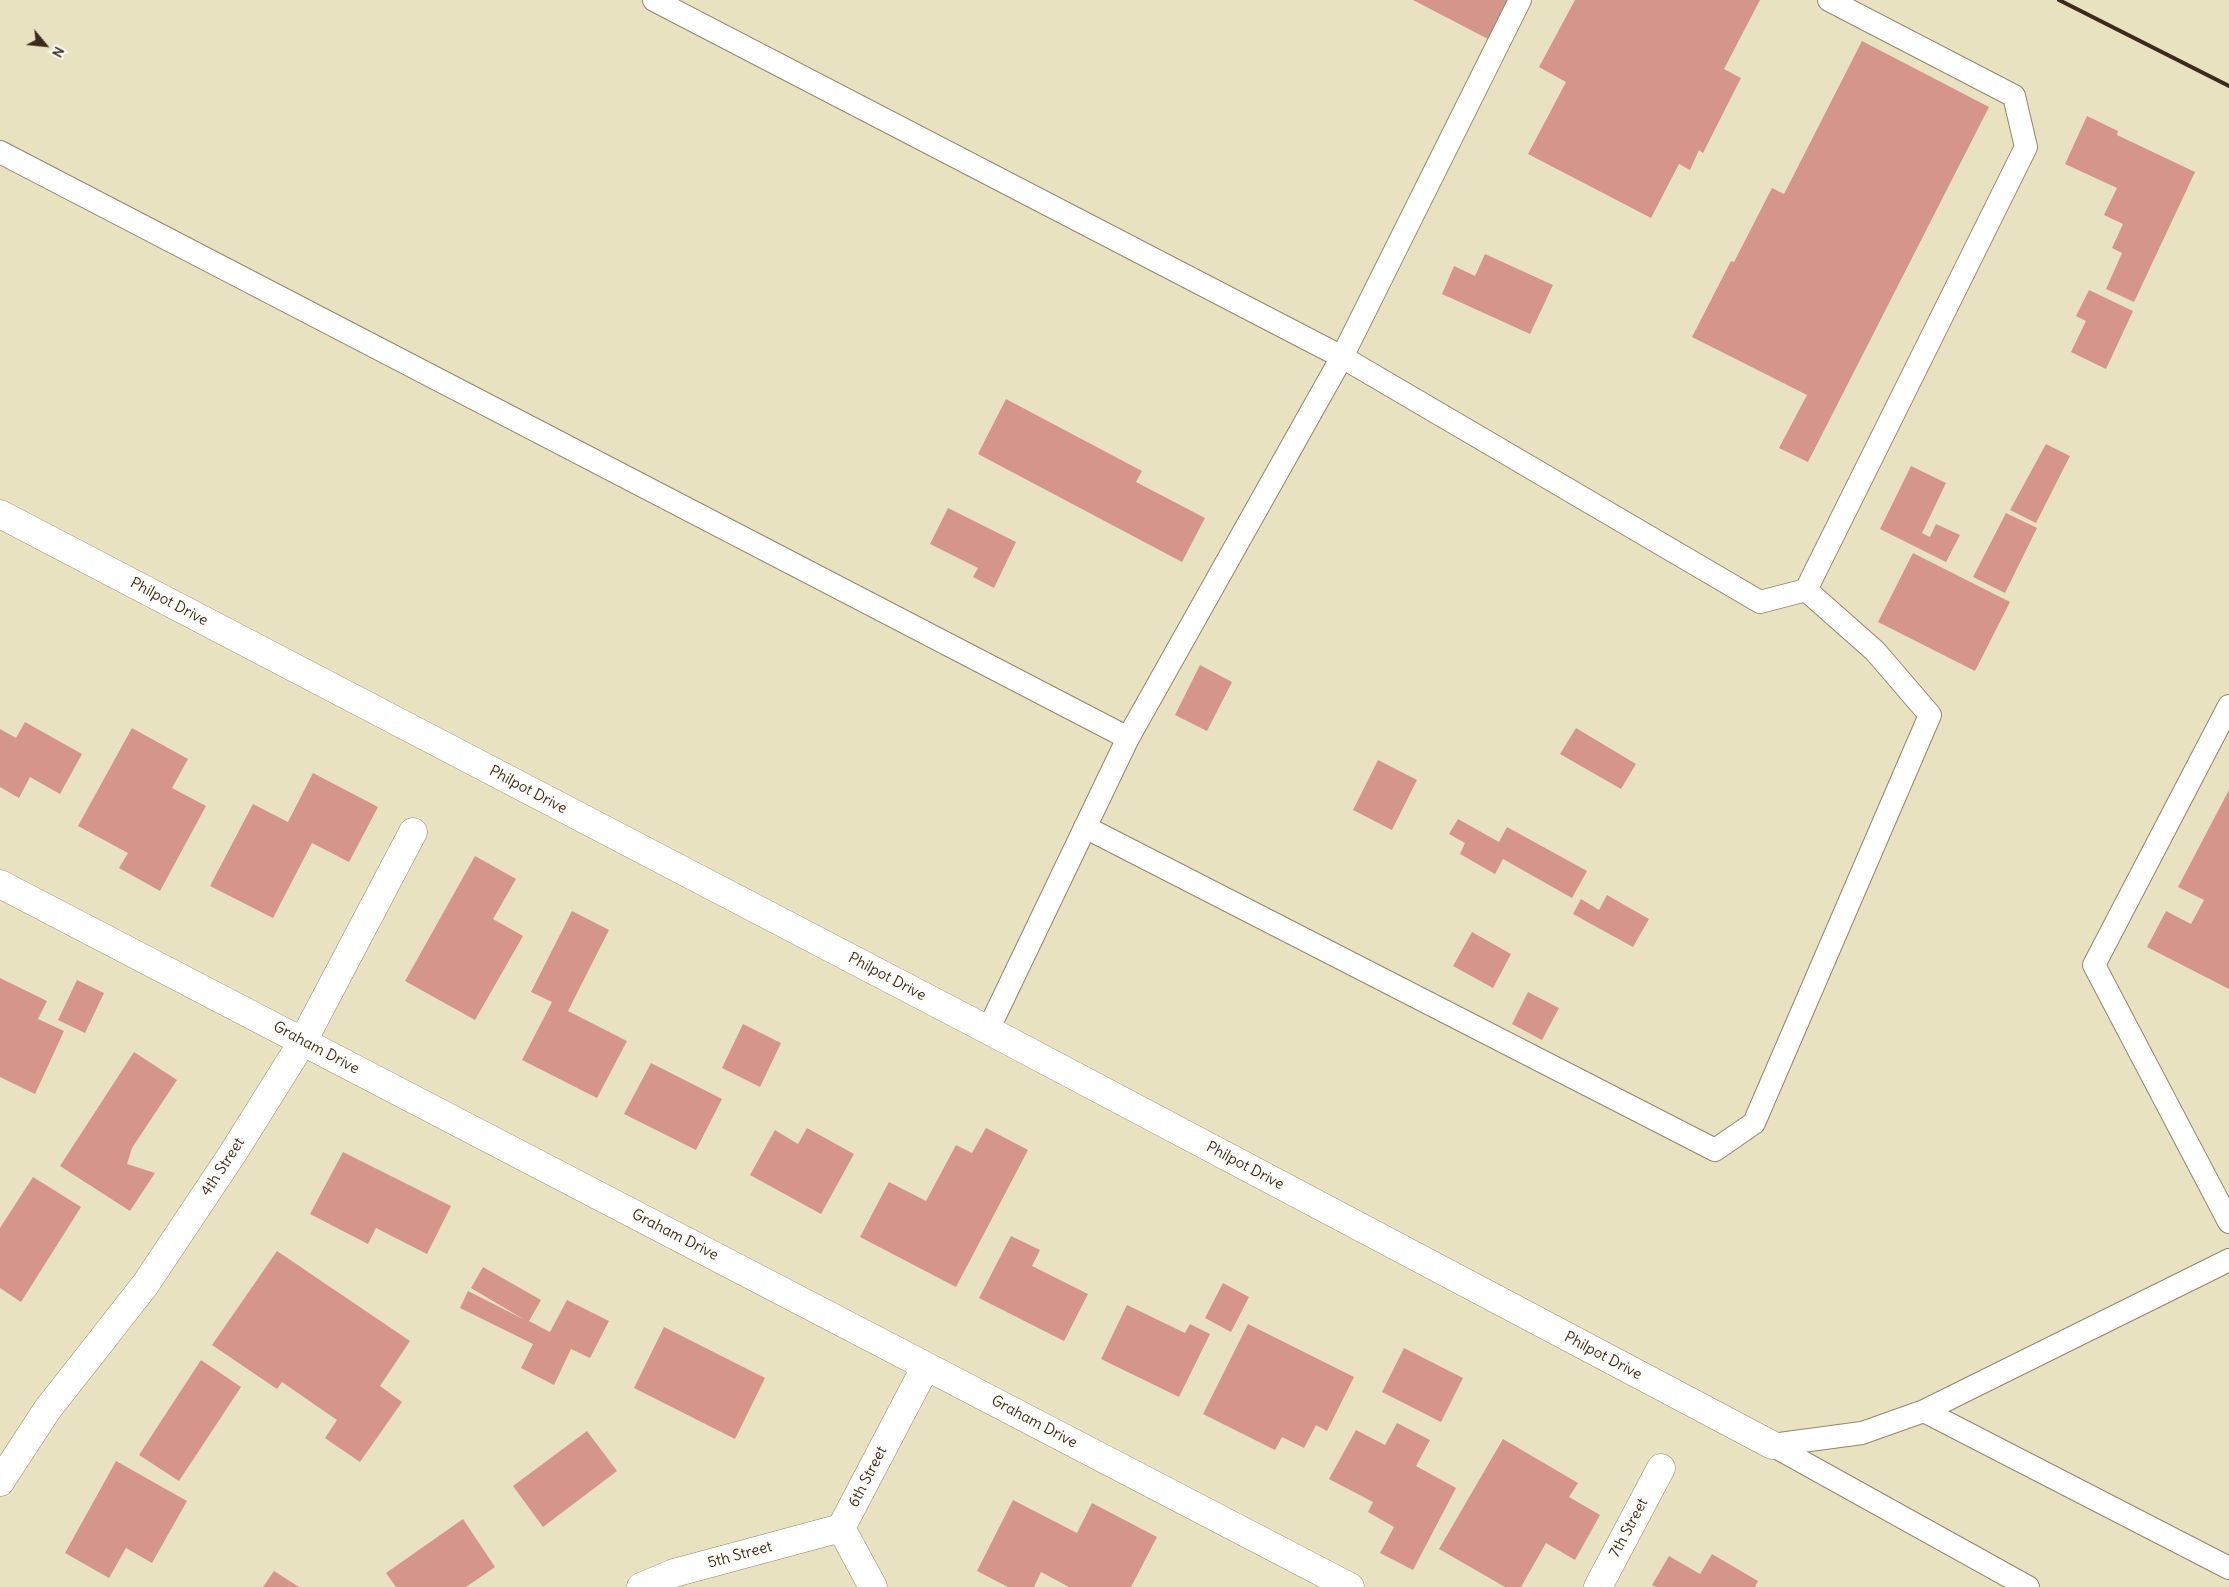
<!DOCTYPE html>
<style>
body{margin:0}
#map{position:relative;width:2229px;height:1587px;overflow:hidden;background:#e9e2c1;font-family:Delius,sans-serif}
canvas{display:block}
.north{position:absolute;left:20px;top:20px;width:50px;height:50px;-webkit-text-stroke:4px #fdfcf7;paint-order:stroke;rotate:118deg;font-size:14px;font-weight:700;line-height:20px;text-align:center;color:#3b2a1e}
.north::after{content:'';display:block;margin:auto;width:18px;height:22px;background:#3b2a1e;clip-path:polygon(50% 0,100% 100%,50% 72%,0 100%)}
</style>
<div id="map">
<canvas width="2229" height="1587"></canvas>
<div class="north">N</div>
</div>
<script>
const context = document.querySelector('canvas').getContext('2d');
context.lineJoin = 'round';
function fillPath(path, color) {
  context.fillStyle = color;
  context.fill(path, 'evenodd');
}
function stroke(path, color, width, dash) {
  context.strokeStyle = color;
  context.lineWidth = width;
  context.lineCap = dash ? 'butt' : 'round';
  context.setLineDash(dash || []);
  context.stroke(path);
}
function drawText(font, color, halo, rows, align = 'center') {
  context.font = font + ' Delius,sans-serif';
  context.lineWidth = 4;
  context.setLineDash([]);
  context.textBaseline = 'middle';
  context.strokeStyle = halo;
  context.fillStyle = color;
  for (const [text, x, y, turn = 0] of rows) {
    context.save();
    context.translate(x, y);
    context.rotate((+turn || 0) * Math.PI / 180);
    context.textAlign = isNaN(turn) ? turn : align;
    if (halo) context.strokeText(text, 0, 0);
    context.fillText(text, 0, 0);
    context.restore();
  }
}
const building = new Path2D(`
 M1413 0H1508L1488 39Z
 M1575 0H1760L1724 69 1741 78 1703 153 1699 150 1690 170 1679 164 1651 218 1528 154 1566 82 1539 67Z
 M1862 41 1989 107 1808 462 1779 448 1807 395 1692 337 1731 261 1734 262 1772 188 1784 194Z
 M2087 116 2118 131 2117 135 2195 172 2134 302 2106 289 2122 253 2112 248 2123 224 2104 215 2117 188 2065 164Z
 M1485 254 1553 285 1530 334 1442 294 1454 266 1475 276Z
 M2089 290 2133 311 2106 369 2071 352 2086 321 2076 316Z
 M1006 399 1142 471 1136 482 1205 518 1182 562 978 454Z
 M2046 444 2070 456 2036 523 2010 510Z
 M1911 466 1946 483 1922 533 1930 537 1936 524 1960 535 1946 562 1880 529Z
 M948 508 1016 542 994 588 973 577 978 568 930 544Z
 M2006 513 2037 528 2005 593 1973 577Z
 M1913 553 2010 602 1975 671 1878 622Z
 M1200 665 1232 682 1207 731 1175 715Z
 M25 722 82 754 60 794 30 777 19 798 0 787V729L16 738Z
 M132 728 188 759 172 788 206 806 160 891 119 868 128 853 78 826Z
 M1576 728 1636 764 1621 789 1560 754Z
 M1378 760 1417 780 1392 830 1353 810Z
 M313 773 378 807 349 862 312 843 273 918 210 886 253 804 288 822Z
 M2229 790V989L2147 947 2166 911 2191 924 2204 900 2178 887Z
 M1458 819 1499 842 1507 827 1587 871 1572 898 1503 859 1495 874 1460 854 1465 843 1449 834Z
 M475 856 516 879 493 919 523 936 475 1020 405 981Z
 M1607 895 1649 919 1633 947 1573 914 1581 899 1599 910Z
 M572 911 609 930 568 1011 627 1041 597 1098 522 1060 552 1002 531 992Z
 M1472 932 1511 954 1493 988 1453 966Z
 M0 978 47 1001 38 1019 64 1031 35 1094 0 1077Z
 M77 980 104 993 85 1033 58 1020Z
 M1528 992 1559 1008 1542 1040 1512 1024Z
 M743 1024 781 1043 760 1087 722 1068Z
 M134 1052 177 1080 132 1148 127 1164 155 1173 130 1211 60 1166Z
 M651 1063 722 1099 696 1150 624 1114Z
 M807 1128 854 1154 821 1214 750 1175 775 1130 798 1144Z
 M986 1128 1028 1150 956 1287 860 1237 889 1182 926 1201 956 1145 972 1153Z
 M343 1152 451 1206 427 1254 376 1228 368 1244 310 1214Z
 M33 1177 81 1207 21 1302 0 1288V1228Z
 M1011 1236 1040 1250 1032 1266 1088 1294 1064 1341 979 1298Z
 M277 1251 410 1341 380 1386 402 1402 360 1462 325 1438 337 1420 282 1382 277 1389 212 1345Z
 M483 1267 541 1300 529 1321 550 1332 567 1300 609 1321 590 1358 571 1349 554 1385 521 1368 533 1344 460 1308 468 1291 525 1320 471 1288Z
 M1223 1283 1249 1297 1231 1332 1205 1318Z
 M1127 1305 1185 1333 1190 1324 1210 1334 1179 1397 1101 1359Z
 M1248 1324 1354 1377 1327 1431 1316 1425 1304 1448 1282 1437 1275 1450 1203 1414Z
 M664 1327 765 1378 735 1439 634 1388Z
 M1404 1348 1463 1378 1441 1422 1382 1392Z
 M201 1360 241 1387 179 1481 139 1455Z
 M1397 1423 1430 1440 1416 1466 1456 1488 1413 1570 1380 1553 1394 1527 1368 1512 1373 1502 1329 1479 1356 1430 1385 1445Z
 M587 1431 617 1471 543 1527 513 1486Z
 M1503 1439 1578 1483 1569 1497 1600 1515 1575 1560 1546 1543 1521 1587H1505L1439 1549Z
 M116 1461 187 1501 152 1563 126 1548 109 1578 65 1553Z
 M1013 1500 1077 1533 1092 1503 1157 1537 1131 1587H1069L1041 1572 1034 1587H1008L977 1571Z
 M463 1519 495 1567 466 1587H396L386 1573Z
 M1712 1554 1758 1581 1755 1587H1656L1652 1585 1669 1556 1700 1574Z
 M274 1571 299 1587H263Z`);
const lane = new Path2D(`
 M654 0 1342 357 1760 602 1806 590 2026 147 2014 96 1829 0
 M0 152 1128 738
 M2229 706 2094 965 2229 1222
 M1085 827 1715 1150 1754 1123 1930 715 1875 651 1806 590
 M988 1030 1128 738 1342 357 1520 0
 M1924 1411 2229 1568
 M1772 1445 1862 1433 1924 1411 2229 1260
 M1772 1445 2028 1587`);
const street = new Path2D(`
 M0 514 988 1030 1772 1445
 M0 884 1350 1587
 M0 1482 47 1410 145 1285 233 1153 303 1041 413 832
 M641 1587 674 1573 841 1528
 M873 1587 841 1528 926 1366
 M1598 1587 1661 1468`);
const rail = new Path2D(`
 M2059 0 2229 86`);
const streetNames = [
 ["Philpot Drive",169,602,28],
 ["Philpot Drive",528,790,28],
 ["Philpot Drive",887,977,28],
 ["Graham Drive",316,1048,28],
 ["Philpot Drive",1245,1166,28],
 ["4th Street",223,1167,-57],
 ["Graham Drive",675,1235,27],
 ["Philpot Drive",1603,1356,28],
 ["Graham Drive",1034,1422,28],
 ["6th Street",868,1477,-63],
 ["7th Street",1629,1528,-62],
 ["5th Street",740,1555,-15]
];
fillPath(building, '#d59689');
stroke(lane, '#928670', 24);
stroke(street, '#928670', 29);
stroke(lane, '#fff', 22);
stroke(street, '#fff', 28);
stroke(rail, '#3b2a1e', 4);
drawText('15px', '#3b2a1e', '#fdfcf7', streetNames);
</script>
